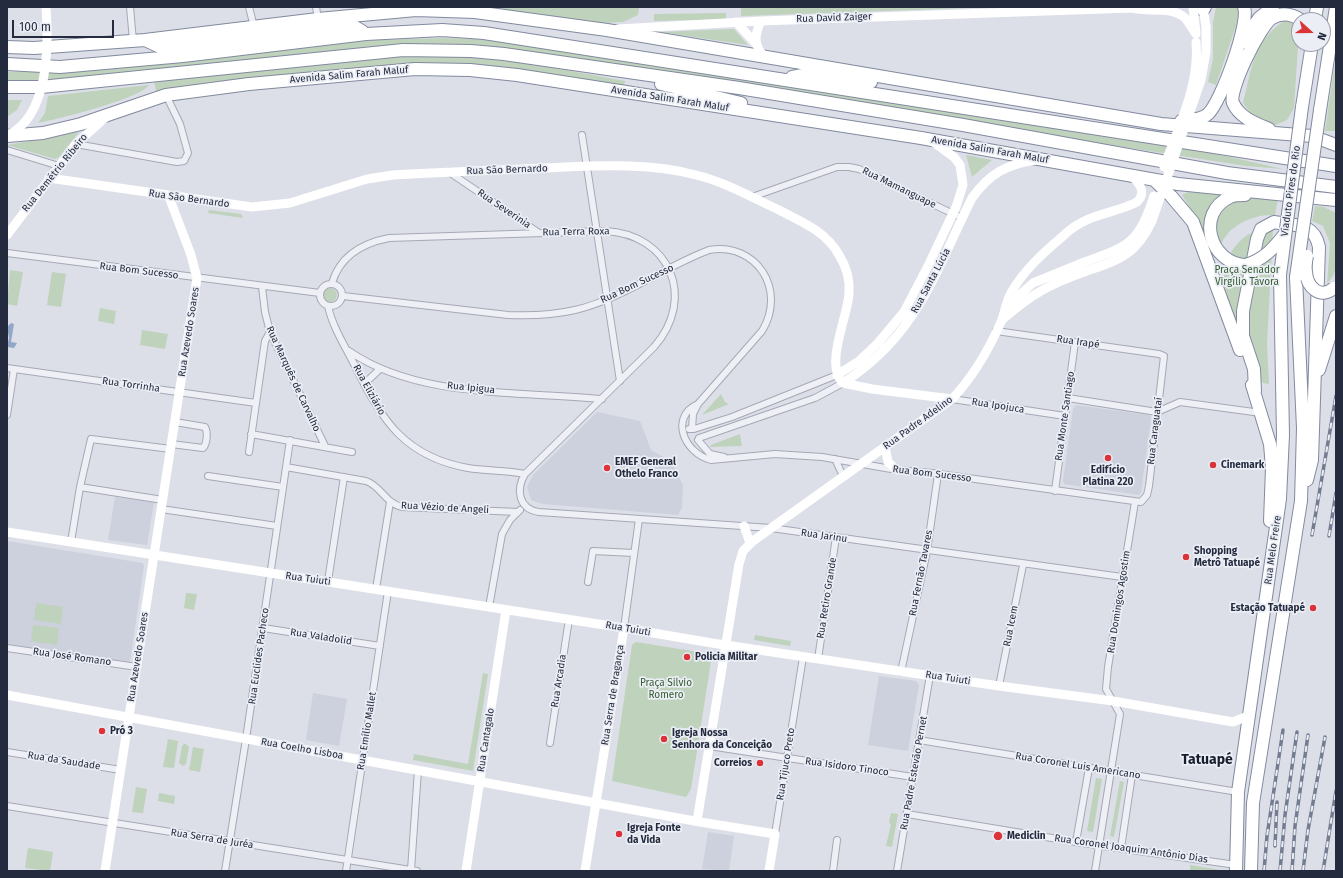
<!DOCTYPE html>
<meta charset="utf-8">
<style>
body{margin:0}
#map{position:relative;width:1343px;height:878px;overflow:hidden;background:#dcdfe8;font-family:"Fira Sans",sans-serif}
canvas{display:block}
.frame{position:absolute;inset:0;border:8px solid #242b3f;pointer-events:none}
.north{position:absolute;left:1291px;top:12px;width:40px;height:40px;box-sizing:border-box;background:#ebeef5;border:1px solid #9ba0ac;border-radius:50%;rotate:111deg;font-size:11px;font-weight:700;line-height:16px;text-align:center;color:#242b3f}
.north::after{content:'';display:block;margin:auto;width:14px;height:18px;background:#da3338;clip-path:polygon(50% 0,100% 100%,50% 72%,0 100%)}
.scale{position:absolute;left:12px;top:20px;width:102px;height:18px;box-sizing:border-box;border:2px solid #242b3f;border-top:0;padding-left:5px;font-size:12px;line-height:14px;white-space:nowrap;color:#242b3f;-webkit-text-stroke:3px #ebeef5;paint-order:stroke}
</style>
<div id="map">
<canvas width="1343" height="878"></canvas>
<div class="frame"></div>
<div class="north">N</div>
<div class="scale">100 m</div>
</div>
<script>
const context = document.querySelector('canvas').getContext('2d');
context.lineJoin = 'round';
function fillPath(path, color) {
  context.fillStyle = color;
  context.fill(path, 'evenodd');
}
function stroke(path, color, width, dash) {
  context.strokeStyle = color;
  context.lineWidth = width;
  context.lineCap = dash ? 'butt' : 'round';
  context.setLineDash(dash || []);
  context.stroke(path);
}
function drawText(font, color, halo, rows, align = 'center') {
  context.font = font + ' "Fira Sans",sans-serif';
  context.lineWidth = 3.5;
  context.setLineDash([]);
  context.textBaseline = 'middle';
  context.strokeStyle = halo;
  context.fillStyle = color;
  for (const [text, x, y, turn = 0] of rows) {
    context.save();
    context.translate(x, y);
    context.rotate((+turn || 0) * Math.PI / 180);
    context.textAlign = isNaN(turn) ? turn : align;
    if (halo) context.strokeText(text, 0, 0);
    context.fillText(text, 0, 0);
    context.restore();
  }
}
const built = new Path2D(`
 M1076 405 1149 415 1151 418 1141 493 1139 495 1064 484 1063 481 1073 409Z
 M597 412 640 421 651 450 672 462 683 485 682 508 678 515 543 504 531 500 527 487 533 475Z
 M115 497 154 502 147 545 108 540Z
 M7 541 143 563 144 566 130 662 7 644Z
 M879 676 916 681 919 685 908 751 868 745Z
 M313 693 347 699 339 746 306 740Z
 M708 832 734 836 729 871 702 869Z`);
const green = new Path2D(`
 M485 7H639L638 15 623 22 597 23Z
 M741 7H999L741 16Z
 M1216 7H1235L1239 10 1236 26 1216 85 1208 82 1213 59V22Z
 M726 13V19L654 21V14Z
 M1286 20 1296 25 1299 30 1294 108 1287 120 1273 126 1252 115 1243 103C1252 68 1253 40 1286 20Z
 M734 29 748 45 660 32Z
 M444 38 502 40 1190 148 1283 169 1246 166 507 51 183 66 24 84H7V72L55 70 373 40Z
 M403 55H456L511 60 625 81 624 88 512 69 204 85 156 92 154 80Z
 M1336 55V131H1325Z
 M149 85C140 99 58 119 38 123L45 113 48 96Z
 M7 100H22L17 110 7 117Z
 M79 132 59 157 55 159 7 145Z
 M966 155 992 160 972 177Z
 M1188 192 1249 195 1278 199 1275 215C1259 214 1241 220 1229 232 1223 239 1219 248 1213 255L1194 214 1182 195Z
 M1315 206 1324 207 1336 213V268L1333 276 1327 284 1330 243 1323 226 1312 221Z
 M209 210 241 214 243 218 208 213Z
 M1273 228 1267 344 1269 384 1263 383 1260 381C1250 357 1224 302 1224 277 1224 261 1234 243 1249 234 1256 231 1265 230 1273 228Z
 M10 270 23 272 17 306 7 304Z
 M52 272 66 274 61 307 47 305Z
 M323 295a7 7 0 1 1 14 0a7 7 0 1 1-14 0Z
 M100 308 116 311 114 324 98 321Z
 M142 330 168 334 165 349 140 345Z
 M721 394 725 402 729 404 702 415Z
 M740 434 742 446 710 447 711 445Z
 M186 593 197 594 194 610 184 608Z
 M36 603 63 607 61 624 34 620Z
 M33 625 59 628 57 645 31 641Z
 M755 635 791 641 790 646 754 640Z
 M636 642 711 654 712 655 691 789 686 797 612 781 632 645Z
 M483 673 488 674 473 771 413 760 414 754 468 764Z
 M168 739 178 741 174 768 163 767Z
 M184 744H186L189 747 186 764 183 766 179 763 182 746Z
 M193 747 204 749 200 772 189 770Z
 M1096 778 1102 779 1093 832 1087 831Z
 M1120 781 1124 782 1114 837 1110 836Z
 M136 787 147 789 143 813 132 812Z
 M159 793 175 796 174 804 158 801Z
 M891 813 898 814 892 847 886 846 891 824 889 823Z
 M28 848 53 852 50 871 25 868Z
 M1190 865 1221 870V871H1190Z`);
const water = new Path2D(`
 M11 323 14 324 11 342 17 343 14 348 7 347 9 338 7 327Z`);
const street = new Path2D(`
 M130 7 133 41
 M249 7 254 27
 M316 7 318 19
 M582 135 620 381
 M76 144 177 162 184 161 188 153 180 124 166 95
 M7 150 59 166
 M449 172 539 233
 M752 197 837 167H849L859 169 962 218
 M7 253 320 293
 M332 283C340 256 363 243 389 238L605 231C670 234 697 298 654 347L525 474C516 489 518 509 539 512L771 528 1122 577
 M320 295a11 11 0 1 1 22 0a11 11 0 1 1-22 0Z
 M262 287 265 312 270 332 325 446
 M343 296 508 315C530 316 553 315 575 310 622 299 664 267 709 250 757 242 787 290 762 331L698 404 693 414 692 429
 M328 306C333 329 347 349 357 370 382 421 406 457 468 468 487 471 506 470 525 474
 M349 351C418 399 521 391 602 399
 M7 368 256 403
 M364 384 380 369
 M1068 398 1157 412
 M952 399 1065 416
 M698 404C669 417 684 453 711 460L775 454 822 457 897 470 932 473 1141 502 1147 495 1149 486 1164 356 1159 354 996 331
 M1157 412 1180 402 1261 413
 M7 415 14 369
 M689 429H694L732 417 837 375
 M251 434 352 452
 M699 438 815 398 843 383
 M698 440 710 454 724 457
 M171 444 203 448C207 444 208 432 205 427L175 422
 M249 452 265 341 270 332
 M835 459 843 476
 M286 467 366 481C381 486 386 504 402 507L518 512
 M208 476 283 487
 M80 487 163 500
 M1055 491 1075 342
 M161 509 277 526
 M71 542 80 487 91 439 171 449
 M328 581 344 477
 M588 582 593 551 634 553
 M376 589 390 502
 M489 607 502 534 510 520 520 510
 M263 628 380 646
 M624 628 639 519
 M7 648 137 667
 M818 659 836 537
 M901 672 927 551 938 474
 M999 686 1023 565
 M919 740 1238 792
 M550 743 569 619
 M709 746 913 777
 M7 752 121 770
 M7 806 417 871
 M907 814 1076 842 1236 865
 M775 834 803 657
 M1076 842 1089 768
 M1121 848 1132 775
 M411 870 418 770
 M225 871 246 739 290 440
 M346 871 388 591
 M833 871 837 840
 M897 871 930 675
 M1095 871 1120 714 1106 689 1108 667 1135 502`);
const secondary = new Path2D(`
 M1193 7 1196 33
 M1203 7 1206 27
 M761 21C755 34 753 44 763 55
 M736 22 756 44
 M618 29 761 21 1132 8C1148 13 1171 5 1185 18 1189 22 1192 29 1196 34
 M8 135C49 116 49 45 46 7
 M49 178 252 207 290 203 367 179 393 175C444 172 495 170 545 168 595 166 647 162 696 175 725 182 751 197 777 209 800 221 826 231 839 255 846 266 850 280 849 293 848 317 824 364 843 383
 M7 235 76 144 106 117
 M1006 307 1033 283 1082 263
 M1002 320C1030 295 1048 285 1084 272
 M837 375 859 361 878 343 904 312 929 264 956 207 963 185 960 165 954 157 932 141
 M843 383C918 335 935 272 972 198 990 173 1006 165 1035 160
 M843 383 872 389 952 399
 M885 446 888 462 897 470
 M744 526 750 543
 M7 532 624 628 712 643 999 686 1113 701 1233 722 1248 716
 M7 695 700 822 775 834 769 871
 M697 821 739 564 743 551 753 541 952 399C973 377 989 349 1001 322 1005 312 1006 302 1011 293 1023 271 1043 253 1062 237 1070 229 1079 223 1089 219 1099 214 1132 207 1138 201 1147 191 1138 182 1131 175
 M105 871 197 278 191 255 169 197
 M466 871 506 610
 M585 871 624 628`);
const highway = new Path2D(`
 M1203 10 1205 7
 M1315 20 1317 7
 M145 40 160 47 355 27 362 31
 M1243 42 1259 18 1273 7
 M7 47 34 48 145 40 318 19 416 10 475 12 607 30 1161 124 1312 136 1336 145
 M7 64 60 67 183 56 366 34 442 30 484 33 1336 166
 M792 77 808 74 871 82
 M661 84 741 103
 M7 87H41L403 50 471 51 504 54 739 88 963 125 1227 173 1336 187
 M1302 107 1312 44
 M1320 110 1336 7
 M1181 121C1190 120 1201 120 1208 114 1221 102 1250 23 1244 7
 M1269 129C1255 123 1240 118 1233 103 1228 90 1260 26 1272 18 1282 12 1292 14 1301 20
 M7 136 43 133 81 124 166 95 249 84 415 69 470 70 517 75 921 138 1178 184 1336 200
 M1154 180 1171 196 1193 222 1240 350
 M1245 195C1240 195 1234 195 1230 197 1195 213 1210 264 1246 265
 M1319 370 1336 316
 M1252 385 1270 444 1272 468 1270 521
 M1255 391 1254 369 1243 336V311L1257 239 1261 229 1274 222C1295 226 1314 222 1319 247L1312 460 1307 480
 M1236 871 1238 792 1280 499 1283 435 1280 275
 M1251 871 1253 803 1301 501 1303 428 1296 277`);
const rail = new Path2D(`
 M1312 535 1336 396
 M1329 536 1336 493
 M1275 846 1277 802
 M1264 871 1267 836 1283 730
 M1280 871 1285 815 1297 732
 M1292 871 1295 826 1308 735
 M1303 871 1308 830 1325 737
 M1323 871 1336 791`);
const secondaryBridge = new Path2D(`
 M1164 167C1178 127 1200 85 1196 42
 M1082 263C1128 246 1138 245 1154 196
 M1084 272C1118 260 1135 257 1152 221L1201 80 1206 52V27`);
const highwayBridge = new Path2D(`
 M1307 256C1306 261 1305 267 1306 272 1307 287 1320 300 1334 288
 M1246 265C1264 259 1273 249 1284 235
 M1280 275 1302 107
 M1296 277 1320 110`);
const markers = [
 [1108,458,4,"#da3338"],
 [1213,465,4,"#da3338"],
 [607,468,4,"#da3338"],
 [1186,557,4,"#da3338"],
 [1313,608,4,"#da3338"],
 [687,657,4,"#da3338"],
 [102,731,4,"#da3338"],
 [664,739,4,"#da3338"],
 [760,763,4,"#da3338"],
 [619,834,4,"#da3338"],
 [998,836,5,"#da3338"]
];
const streetNames = [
 ["Rua David Zaiger",834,18,-2],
 ["Avenida Salim Farah Maluf",349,75,-5],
 ["Avenida Salim Farah Maluf",670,99,9],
 ["Avenida Salim Farah Maluf",990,150,10],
 ["Rua São Bernardo",507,170,-2],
 ["Rua Demétrio Ribeiro",55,173,-51],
 ["Rua Mamanguape",899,188,26],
 ["Viaduto Pires do Rio",1291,191,-82],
 ["Rua São Bernardo",189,199,8],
 ["Rua Severinia",504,209,34],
 ["Rua Terra Roxa",576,232,-1],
 ["Rua Bom Sucesso",139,271,7],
 ["Rua Santa Lúcia",931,281,-62],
 ["Rua Bom Sucesso",637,284,-25],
 ["Rua Azevedo Soares",189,332,-81],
 ["Rua Irapé",1078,342,8],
 ["Rua Marquês de Carvalho",293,379,65],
 ["Rua Torrinha",131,385,8],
 ["Rua Ipigua",471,388,6],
 ["Rua Eliziário",369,390,61],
 ["Rua Ipojuca",998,406,9],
 ["Rua Monte Santiago",1065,416,-82],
 ["Rua Padre Adelino",918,423,-36],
 ["Rua Caraguataí",1155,431,-83],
 ["Rua Bom Sucesso",932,474,7],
 ["Rua Vézio de Angeli",445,508,3],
 ["Rua Jarinu",824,536,8],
 ["Rua Melo Freire",1273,550,-82],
 ["Rua Fernão Tavares",921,573,-79],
 ["Rua Tuiuti",308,579,8],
 ["Rua Retiro Grande",827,598,-81],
 ["Rua Domingos Agostim",1119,602,-81],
 ["Rua Icem",1011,626,-79],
 ["Rua Tuiuti",628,629,10],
 ["Rua Valadolid",321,637,9],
 ["Rua Euclides Pacheco",259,656,-82],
 ["Rua José Romano",72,657,8],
 ["Rua Azevedo Soares",138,657,-81],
 ["Rua Tuiuti",948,678,9],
 ["Rua Arcadia",559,681,-81],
 ["Rua Serra de Bragança",613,695,-81],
 ["Rua Emílio Mallet",367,731,-81],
 ["Rua Cantagalo",486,740,-81],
 ["Rua Coelho Lisboa",302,749,10],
 ["Rua da Saudade",64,761,9],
 ["Rua Tijuco Preto",786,764,-81],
 ["Rua Coronel Luis Americano",1078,766,9],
 ["Rua Isidoro Tinoco",847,767,8],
 ["Rua Padre Estevão Pernet",914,773,-80],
 ["Rua Serra de Juréa",212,839,9],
 ["Rua Coronel Joaquim Antônio Dias",1131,849,8]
];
const parkNames = [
 ["Praça Senador",1247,270],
 ["Virgílio Távora",1247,282],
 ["Praça Silvio",666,683],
 ["Romero",666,695]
];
const poiNames = [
 ["EMEF General",615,462],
 ["Othelo Franco",615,474],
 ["Cinemark",1221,465],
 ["Edifício",1108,470,"center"],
 ["Platina 220",1108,482,"center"],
 ["Shopping",1194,551],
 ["Metrô Tatuapé",1194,563],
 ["Estação Tatuapé",1305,608,"right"],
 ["Policia Militar",695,657],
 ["Pró 3",110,731],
 ["Igreja Nossa",672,733],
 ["Senhora da Conceição",672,745],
 ["Correios",752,763,"right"],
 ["Igreja Fonte",627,828],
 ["da Vida",627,840],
 ["Mediclin",1007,836]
];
const districtNames = [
 ["Tatuapé",1207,760]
];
fillPath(built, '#cdd1dd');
fillPath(green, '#bfd2bc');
fillPath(water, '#93a7cb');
stroke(street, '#a5a9b5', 8);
stroke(highway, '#828a9f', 14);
stroke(street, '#eff0f6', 6);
stroke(secondary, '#fff', 9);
stroke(highway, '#fff', 12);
stroke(rail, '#747c92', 3.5);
stroke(rail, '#ebeef5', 2, [6]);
stroke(highwayBridge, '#828a9f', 14, []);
stroke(secondaryBridge, '#fff', 9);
stroke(highwayBridge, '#fff', 12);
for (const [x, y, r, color] of markers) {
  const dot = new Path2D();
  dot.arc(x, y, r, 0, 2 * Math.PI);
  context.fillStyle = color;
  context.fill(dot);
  stroke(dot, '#ebeef5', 1.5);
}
drawText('10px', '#242b3f', '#ebeef5', streetNames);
drawText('10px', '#335c30', '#ebeef5', parkNames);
drawText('bold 10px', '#242b3f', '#ebeef5', poiNames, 'left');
drawText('bold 14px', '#171c2f', '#ebeef5', districtNames);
</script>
